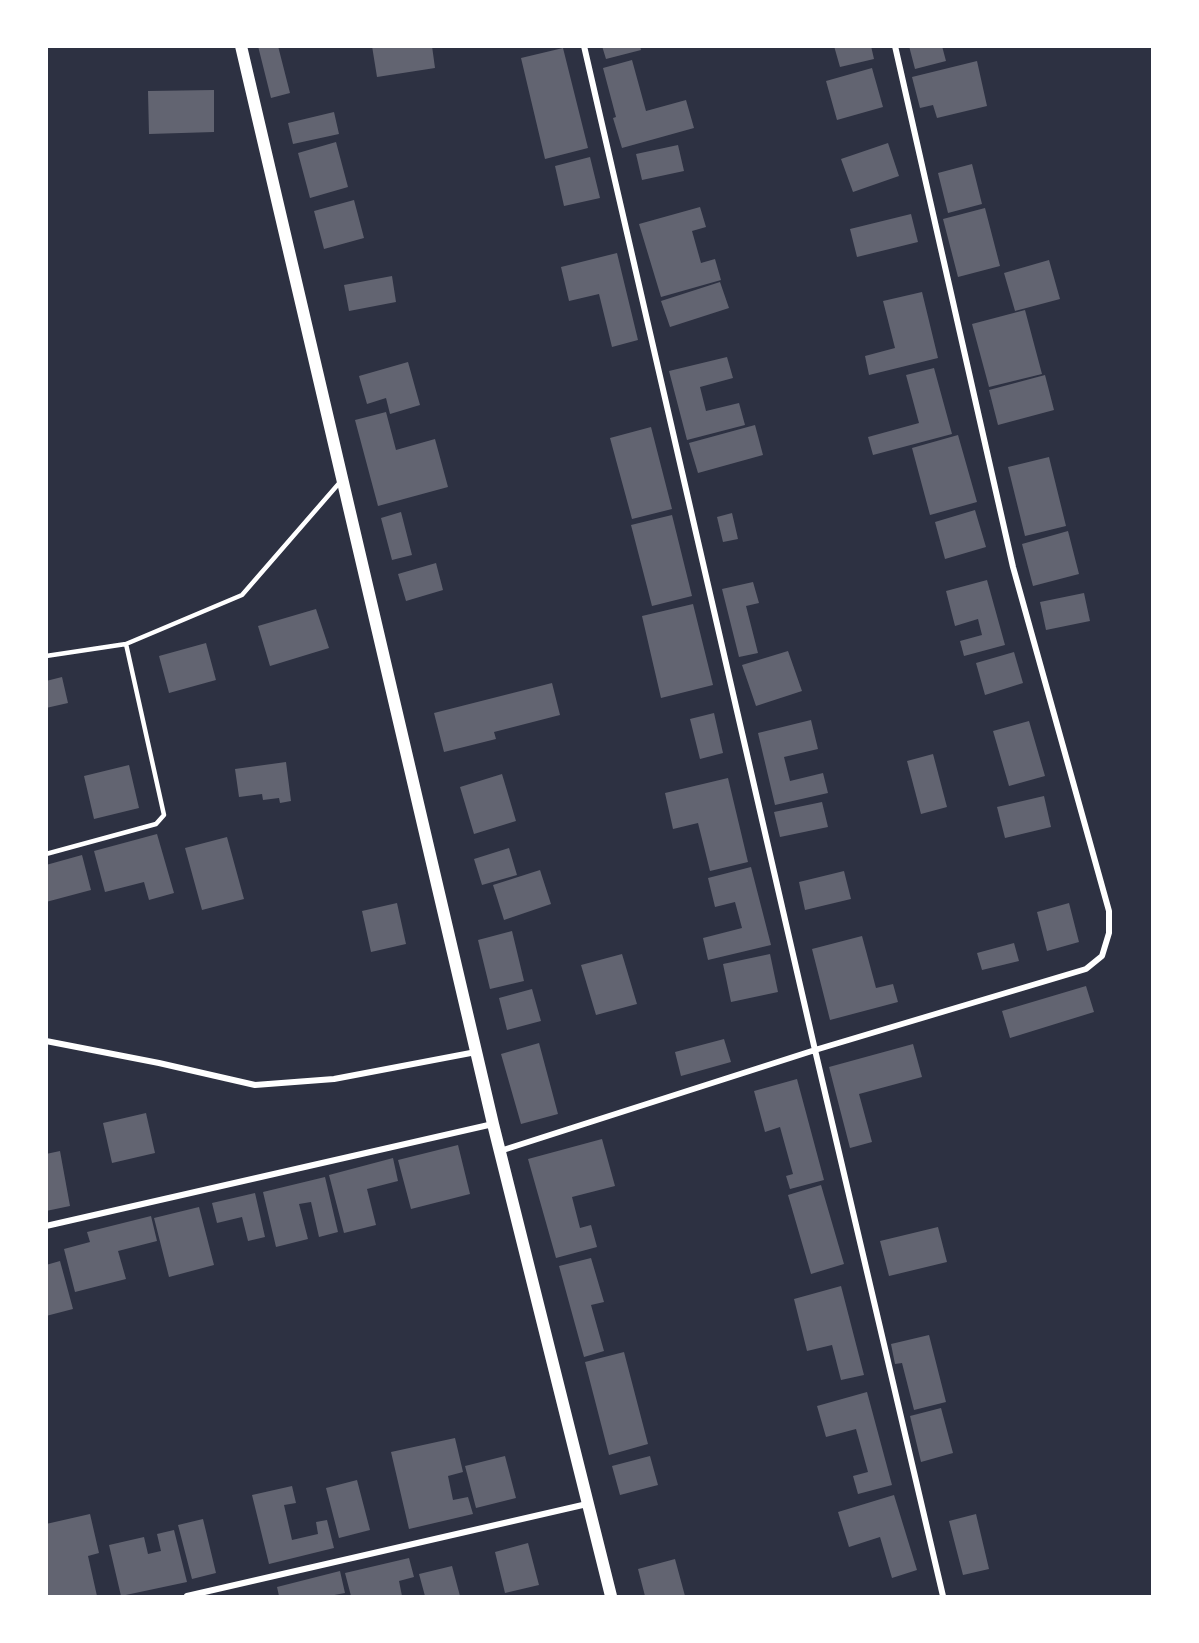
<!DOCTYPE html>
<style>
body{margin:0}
#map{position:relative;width:1199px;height:1643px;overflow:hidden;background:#2d3142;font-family:Rubik,sans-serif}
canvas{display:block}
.frame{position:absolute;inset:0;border:48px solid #fff;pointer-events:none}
</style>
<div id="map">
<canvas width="1199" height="1643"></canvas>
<div class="frame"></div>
</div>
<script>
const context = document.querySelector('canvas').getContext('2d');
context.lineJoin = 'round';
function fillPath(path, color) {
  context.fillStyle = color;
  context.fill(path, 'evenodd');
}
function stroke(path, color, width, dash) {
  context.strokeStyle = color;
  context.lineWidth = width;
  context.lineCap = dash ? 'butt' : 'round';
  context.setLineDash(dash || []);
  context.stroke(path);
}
const building = new Path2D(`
 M258 46H278L290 93 271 98Z
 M372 46H432L435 68 377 77Z
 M602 46H640L641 50 606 59Z
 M834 46H871L874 59 840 67Z
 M909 46H942L946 61 915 69Z
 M563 48 588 148 545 159 521 58Z
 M632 60 646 111 686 100 694 128 622 148 613 118 616 117 603 68Z
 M977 61 987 106 937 118 933 105 920 108 912 77Z
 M872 68 883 107 837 120 826 81Z
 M214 90V132L149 134 148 91Z
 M334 112 339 134 293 144 288 123Z
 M336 142 348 187 310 198 298 153Z
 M888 143 899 176 853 192 841 159Z
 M678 145 684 171 642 180 636 154Z
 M590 157 600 198 564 206 555 166Z
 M972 164 982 204 948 213 938 173Z
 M354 200 364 238 324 249 314 211Z
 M700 207 706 227 692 231 701 263 715 259 721 280 661 297 639 224Z
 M985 208 1000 266 958 277 943 219Z
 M911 214 918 242 857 257 850 229Z
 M617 253 638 340 612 347 599 294 569 301 561 267Z
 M1049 260 1060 299 1015 311 1004 273Z
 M392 276 396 302 349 311 344 285Z
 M720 282 729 308 670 327 661 301Z
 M922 292 938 358 869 375 865 356 895 348 883 301Z
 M1025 310 1042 374 989 387 972 324Z
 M727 357 733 378 700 387 706 411 739 403 745 425 687 440 669 371Z
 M408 362 420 405 390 414 386 398 367 404 359 376Z
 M934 368 952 434 873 455 868 437 919 423 906 375Z
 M1045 375 1054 410 998 425 989 390Z
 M386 412 396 450 435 439 448 487 378 506 355 420Z
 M755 425 763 455 698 473 689 443Z
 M651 427 672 509 632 519 610 438Z
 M958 435 977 502 930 515 912 448Z
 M1049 457 1066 526 1025 536 1008 467Z
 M975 510 986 547 945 559 935 522Z
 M401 512 412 555 392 560 381 518Z
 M732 513 738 539 723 542 717 517Z
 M672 515 692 596 652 606 631 525Z
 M1068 531 1079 574 1033 586 1022 544Z
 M436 563 443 590 406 601 398 574Z
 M987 580 1005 645 964 656 960 641 982 635 978 619 955 626 946 591Z
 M753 582 759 603 746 606 758 653 739 657 722 589Z
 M1084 593 1090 621 1046 630 1040 602Z
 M693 604 713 685 661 698 642 616Z
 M316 609 329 648 270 666 258 626Z
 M206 643 216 680 169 693 159 656Z
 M788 651 802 691 756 706 742 665Z
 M1014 652 1023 683 985 695 976 663Z
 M62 677 68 703 46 708V681Z
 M552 683 560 715 494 732 496 739 444 752 434 713Z
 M714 713 723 753 700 759 690 719Z
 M811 720 818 749 784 757 790 781 823 773 828 793 775 805 758 733Z
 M1029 721 1045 776 1009 786 993 731Z
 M933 754 947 807 921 814 907 761Z
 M286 762 291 801 280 803 279 798 263 800 262 794 239 797 235 769Z
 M129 765 139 808 94 819 84 776Z
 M502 774 516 821 474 834 460 787Z
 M728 778 748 862 710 871 698 823 673 829 665 793Z
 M1044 796 1051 827 1005 838 997 807Z
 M822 802 828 827 780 837 774 812Z
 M157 834 174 893 149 900 144 882 105 892 94 851Z
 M227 837 244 899 202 910 185 848Z
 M509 848 517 875 482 885 474 859Z
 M82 855 91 890 46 902V865Z
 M751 867 771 945 708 960 703 938 742 928 735 902 715 907 708 878Z
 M540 870 551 904 504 920 493 885Z
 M844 871 851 899 805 910 799 882Z
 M397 903 406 944 371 952 362 911Z
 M1069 903 1079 942 1047 951 1037 912Z
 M512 931 524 981 490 989 478 940Z
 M862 936 876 988 893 984 898 1002 830 1020 812 949Z
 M1014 943 1019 961 982 970 977 953Z
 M622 954 637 1004 596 1015 581 965Z
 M770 954 778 992 731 1002 723 964Z
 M1086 986 1094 1012 1010 1038 1002 1011Z
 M532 989 541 1021 507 1030 499 998Z
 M724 1039 731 1062 681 1076 675 1052Z
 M539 1043 558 1114 521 1124 501 1054Z
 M913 1044 922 1077 859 1094 872 1142 850 1148 829 1067Z
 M797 1079 824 1180 790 1189 786 1176 793 1174 780 1127 765 1132 754 1091Z
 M146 1113 155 1153 112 1163 103 1123Z
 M602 1139 615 1186 572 1197 580 1228 591 1225 597 1247 556 1258 528 1159Z
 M458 1145 470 1194 411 1209 398 1160Z
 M60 1151 70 1206 46 1211V1154Z
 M393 1158 398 1181 367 1189 376 1225 344 1233 329 1175Z
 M325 1177 338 1232 319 1237 311 1202 299 1204 308 1239 276 1247 263 1192Z
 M821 1185 844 1264 811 1274 788 1195Z
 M255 1193 265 1237 248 1241 242 1217 217 1223 212 1203Z
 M199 1207 214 1265 169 1277 154 1218Z
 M151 1216 157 1241 118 1251 126 1279 75 1292 64 1249 90 1242 87 1232Z
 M938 1227 947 1262 889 1276 880 1241Z
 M591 1258 604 1302 591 1305 604 1351 584 1357 559 1266Z
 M60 1261 73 1309 46 1316V1265Z
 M841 1286 864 1375 841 1380 832 1345 807 1351 794 1299Z
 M929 1335 946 1402 914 1410 902 1363 895 1364 891 1344Z
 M624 1352 648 1444 609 1455 585 1362Z
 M867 1392 892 1485 858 1494 853 1476 868 1472 856 1429 826 1437 817 1406Z
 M941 1408 953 1453 921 1462 910 1416Z
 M455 1438 463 1472 448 1476 453 1500 468 1497 473 1514 409 1529 391 1452Z
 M505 1456 516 1498 476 1508 465 1466Z
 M650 1456 658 1485 620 1495 612 1466Z
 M357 1480 370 1530 339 1538 326 1488Z
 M292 1486 296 1503 284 1505 292 1540 318 1534 316 1522 327 1520 334 1548 269 1564 252 1495Z
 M894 1495 917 1570 892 1578 880 1537 849 1547 838 1512Z
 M90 1514 99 1553 88 1556 97 1596H46V1524Z
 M976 1514 989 1569 963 1575 949 1521Z
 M203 1519 216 1573 192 1579 178 1525Z
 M174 1530 187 1582 121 1596 109 1545 144 1537 148 1554 161 1551 157 1534Z
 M528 1543 539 1585 505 1593 495 1552Z
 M409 1558 414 1577 399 1581 402 1596H351L345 1573Z
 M675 1559 685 1596H645L638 1569Z
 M452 1566 460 1596H425L419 1574Z
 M340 1571 345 1593 329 1596H279L277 1587Z`);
const service = new Path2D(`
 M46 656 126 644 242 595 341 481
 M46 854 156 824 164 815 126 644`);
const minor = new Path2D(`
 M584 46 815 1050 943 1596
 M46 1041 159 1063 255 1085 334 1079 476 1052
 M500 1151 815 1050 1086 969 1102 956 1109 933V911L1013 567 895 46
 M46 1226 493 1124
 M187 1596 587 1504`);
const secondary = new Path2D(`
 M241 46 493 1124 611 1596`);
fillPath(building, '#626471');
stroke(service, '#fff', 4.5);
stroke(minor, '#fff', 6);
stroke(secondary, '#fff', 12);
</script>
